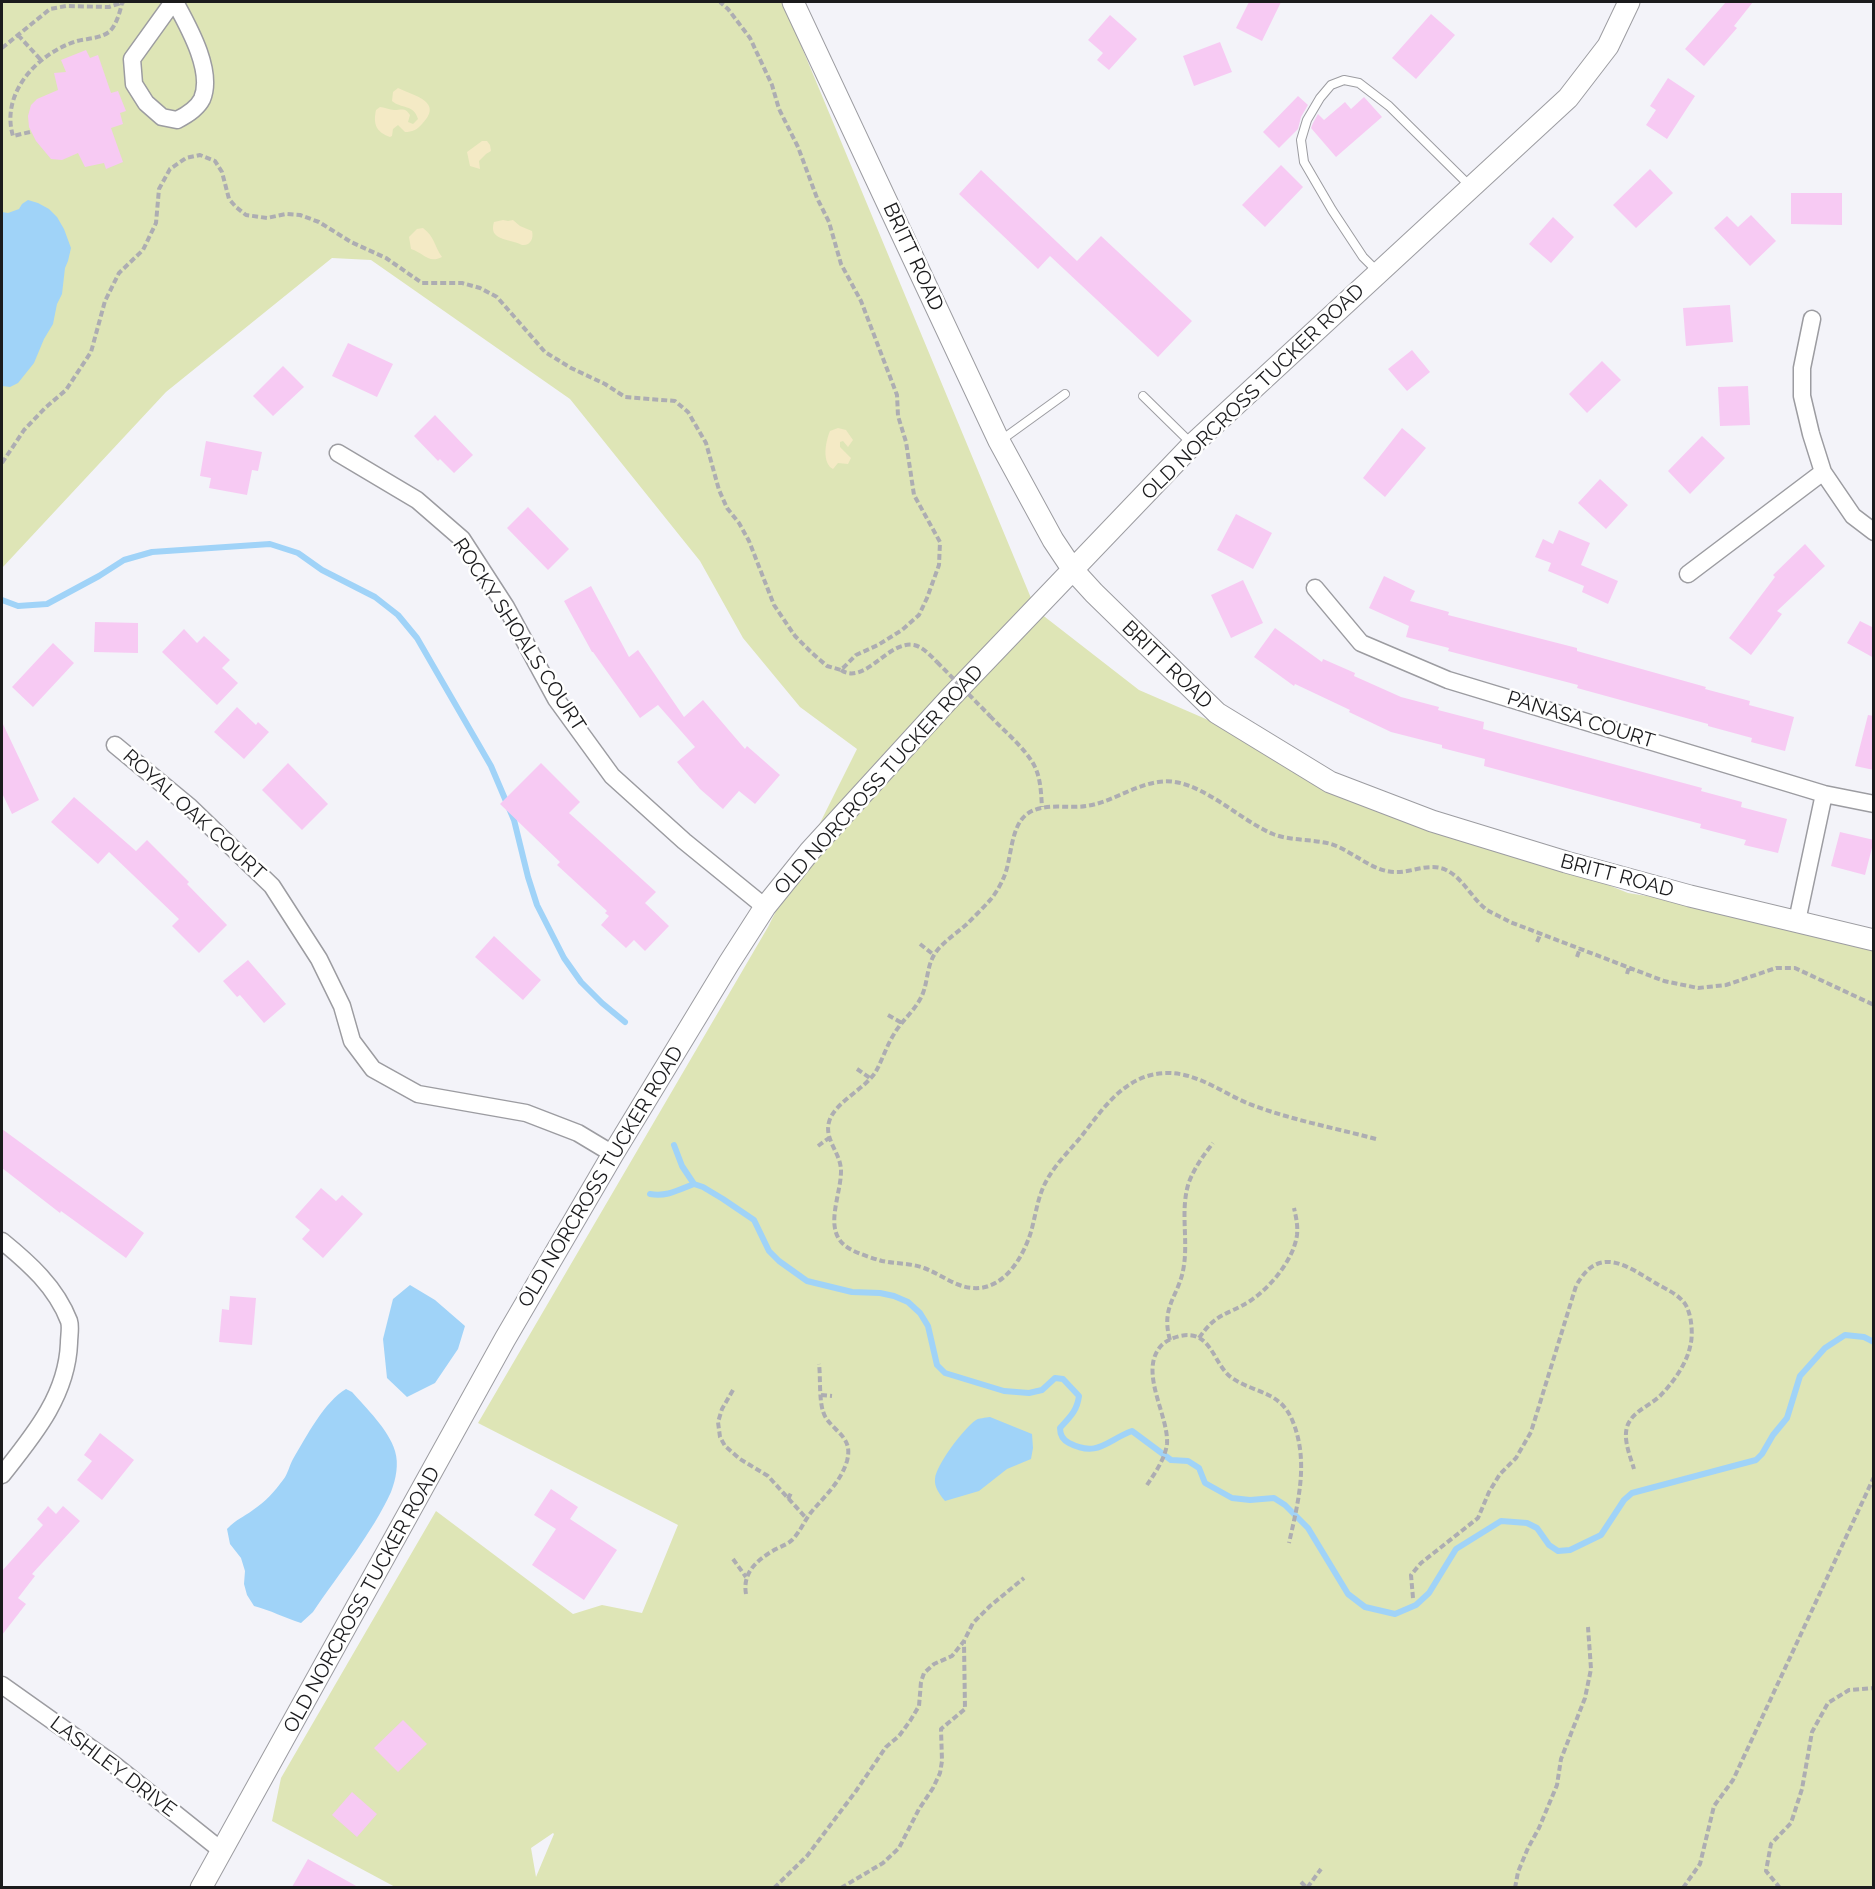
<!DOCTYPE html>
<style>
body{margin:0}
#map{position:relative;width:1875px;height:1889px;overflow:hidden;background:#f3f3f9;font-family:Raleway,sans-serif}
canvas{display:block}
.frame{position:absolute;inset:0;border:3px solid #1b1b1d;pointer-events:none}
</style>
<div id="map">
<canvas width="1875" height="1889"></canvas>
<div class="frame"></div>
</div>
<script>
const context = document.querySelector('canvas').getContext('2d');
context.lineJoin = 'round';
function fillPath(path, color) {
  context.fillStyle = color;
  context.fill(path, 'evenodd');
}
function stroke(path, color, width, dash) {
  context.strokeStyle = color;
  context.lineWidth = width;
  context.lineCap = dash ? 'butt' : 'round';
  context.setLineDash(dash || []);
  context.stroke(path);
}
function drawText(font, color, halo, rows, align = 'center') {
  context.font = font + ' Raleway,sans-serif';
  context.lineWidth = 5;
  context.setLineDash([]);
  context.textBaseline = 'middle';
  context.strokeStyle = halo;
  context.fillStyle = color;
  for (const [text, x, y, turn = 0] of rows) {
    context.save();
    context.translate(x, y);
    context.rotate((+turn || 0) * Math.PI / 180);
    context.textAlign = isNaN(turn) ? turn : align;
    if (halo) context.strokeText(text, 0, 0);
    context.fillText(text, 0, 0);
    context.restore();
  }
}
const green = new Path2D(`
 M2 2H783L1036 610 1139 690 1305 762 1628 893 1873 932V1887L397 1888 272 1821 281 1778 436 1511 573 1614 602 1605 642 1613 678 1525 478 1423 768 927 857 749 800 707 743 638 700 561 570 399 371 260 332 258 166 392 2 568ZM553 1833 554 1834 536 1877 531 1848Z`);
const sand = new Path2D(`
 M398 88C415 96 444 102 422 124 417 130 412 132 405 132L398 125 393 129 392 136 390 137C376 132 373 124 376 110L380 107C384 107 390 110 394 110 402 110 405 107 410 115L408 122 413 124 418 119C414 104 401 109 392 101L393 92Z
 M482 141H487L490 145 491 151 486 154 479 161 480 169 470 166 467 152Z
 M503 220 508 221 513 220 520 226 532 231C534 239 530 246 522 245 509 238 488 241 494 222Z
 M423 228C435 237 434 246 442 257 428 264 424 253 411 249L409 237 417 229Z
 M838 428 846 430 853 440 848 447 843 441 840 442V447L851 458 848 464 838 463 833 469C822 463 825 443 830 431Z`);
const water = new Path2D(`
 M28 200 38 203 49 209 57 217 64 229 71 248 68 261 65 268 62 294 57 304 53 324 44 339 34 363 18 383 10 387 2 386V212L8 213 19 209 22 204Z
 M410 1285 435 1300 465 1326 458 1349 435 1383 407 1397 387 1378 383 1339 393 1299Z
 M346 1389 352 1392C366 1408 389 1430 395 1451 399 1464 396 1479 391 1492 373 1532 338 1575 313 1612L301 1623C285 1618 270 1610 254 1606L247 1595 244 1584 245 1571 241 1558 230 1544 227 1529C238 1518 242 1518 253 1510 265 1502 275 1491 283 1480 288 1474 289 1466 293 1459 306 1437 325 1401 346 1389Z
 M990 1417 1032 1434 1033 1448 1031 1459 1007 1469 979 1491 945 1501C940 1495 934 1487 935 1479 936 1465 964 1428 976 1420 979 1418 985 1418 990 1417Z`);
const stream = new Path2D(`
 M2 600 18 606 47 604 99 576 124 560 152 552 270 544 298 553 322 570 375 597 398 615 417 638 491 766 514 820 528 877 537 905 564 958 581 982 602 1003 625 1022
 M674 1145 682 1166 694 1184 703 1187 723 1199 754 1220 769 1251 779 1261 807 1281 852 1292 880 1293 894 1296 908 1302 920 1313 928 1326 937 1365 945 1373 1004 1391 1029 1393 1042 1390 1055 1378 1063 1379 1079 1396C1077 1411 1070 1417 1060 1428 1060 1435 1063 1440 1069 1443 1098 1458 1107 1440 1132 1431L1171 1460 1188 1461 1199 1468 1205 1483 1232 1498 1250 1500 1274 1498 1285 1505 1308 1528 1348 1594 1365 1607 1395 1614 1416 1605 1429 1593 1456 1549 1501 1521 1527 1523 1537 1528 1549 1545 1558 1551 1570 1550 1601 1535 1624 1500 1632 1493 1756 1460 1762 1454 1773 1435 1787 1418 1800 1376 1825 1348 1845 1335 1864 1337 1874 1342
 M650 1194C667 1197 678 1190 694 1184`);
const building = new Path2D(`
 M1249 2H1281L1262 41 1236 28Z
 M1726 2H1753L1734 26 1737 28 1704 66 1685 49Z
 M1431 14 1455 35 1416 79 1392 58Z
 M1110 15 1137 39 1109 70 1097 60 1103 53 1088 40Z
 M1220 42 1232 72 1194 86 1183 56Z
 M86 50 90 58 98 55 111 93 118 91 126 111 120 113 123 124 111 128 123 162 106 169 104 163 85 167 78 153 62 160 51 159 36 141 29 127 28 116 31 105 37 99 58 90 54 73 66 72 61 60Z
 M1668 78 1695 96 1667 139 1646 125 1656 110 1650 106Z
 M1298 96 1308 105 1301 117 1298 129 1279 148 1263 132Z
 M1364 97 1382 117 1336 157 1311 128 1313 123 1318 114 1324 120 1345 102 1351 109Z
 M1281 165 1303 187 1265 227 1242 205Z
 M1650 169 1673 193 1636 228 1613 205Z
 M981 170 1077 261 1101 236 1192 321 1158 357 1050 256 1038 269 959 194Z
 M1791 193H1842V225L1791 224Z
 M1751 215 1776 241 1750 266 1714 228 1727 216 1738 227Z
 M1553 217 1574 237 1551 263 1529 244Z
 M1730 305 1733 342 1686 346 1683 308Z
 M348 343 393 364 377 397 332 376Z
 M1412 350 1430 372 1407 391 1388 369Z
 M1602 361 1621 380 1587 413 1569 394Z
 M283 366 304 387 273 416 253 396Z
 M1748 386 1750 425 1720 426 1718 387Z
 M435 415 473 455 454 473 440 459 438 461 414 436Z
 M1402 428 1426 448 1385 497 1363 478Z
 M1702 436 1725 458 1690 494 1668 471Z
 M206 441 262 452 258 471 252 470 247 495 209 488 211 478 200 476Z
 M1600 479 1628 505 1606 529 1578 503Z
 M528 507 569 549 548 570 507 528Z
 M1236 514 1272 533 1253 569 1217 550Z
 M1559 530 1590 543 1581 565 1618 581 1608 604 1582 592 1584 586 1548 571 1551 563 1535 557 1543 539 1553 544Z
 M1805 544 1825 566 1777 611 1782 614 1751 655 1729 638 1775 577 1773 575Z
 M1384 576 1415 591 1410 601 1449 612 1448 615 1577 648V651L1706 687 1705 689 1750 701 1749 705 1794 717 1785 751 1751 742 1752 738 1708 726V724L1577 688 1578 685 1448 651 1449 648 1406 637 1409 626 1369 608Z
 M1243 580 1263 623 1231 638 1211 595Z
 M591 586 629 657 638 650 684 717 703 700 745 749 747 746 780 775 755 804 739 791 723 809 700 789 677 762 695 747 658 705 640 718 593 652H592L564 601Z
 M1860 621 1874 628V658L1847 643Z
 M95 622 138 623V653L94 652Z
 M1275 628 1322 662 1323 659 1355 673 1354 676 1401 697 1439 707 1438 710 1484 722 1483 729 1702 788 1701 791 1742 802 1741 807 1787 819 1778 853 1744 845 1746 840 1700 828 1701 824 1484 766 1485 759 1442 748V745L1391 732 1349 712 1350 710 1295 684 1294 686 1254 657Z
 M184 629 197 643 204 636 230 660 222 668 238 683 217 705 162 652Z
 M53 643 74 663 33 707 12 687Z
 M237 707 256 725 258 722 269 732 244 759 214 732Z
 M1868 715 1874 716V770L1855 766Z
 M2 722 39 800 12 814 2 793Z
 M288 763 328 804 302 830 262 790Z
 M541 763 580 802 569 813 656 892 645 903 669 926 645 951 634 940 626 948 601 925 609 916 605 913 607 911 557 865 560 862 500 804Z
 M74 797 136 851 147 840 189 882 187 884 227 925 199 953 172 926 179 919 109 852 98 864 51 822Z
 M1840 832 1874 840 1865 875 1831 866Z
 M494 936 541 980 523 1000 475 957Z
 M248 960 286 1004 264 1023 240 995 237 997 223 981Z
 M2 1129 144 1233 126 1258 61 1211 60 1213 2 1168Z
 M321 1188 336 1201 342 1195 363 1214 323 1258 302 1239 310 1230 295 1217Z
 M230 1296 256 1298 252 1345 219 1342 222 1309 229 1310Z
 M100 1433 134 1460 102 1500 77 1480 92 1461 84 1455Z
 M551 1489 578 1507 570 1519 617 1550 584 1600 532 1565 556 1529 534 1515Z
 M48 1506 56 1514 63 1506 80 1521 32 1574 35 1576 18 1598 26 1604 2 1635V1571L43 1525 37 1519Z
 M403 1720 427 1744 398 1772 374 1748Z
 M352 1792 377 1814 357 1837 332 1815Z
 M308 1859 358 1887H292Z`);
const path = new Path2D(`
 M18 35 41 60
 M2 48 50 9 66 6 109 7 124 2
 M30 132 13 136C0 93 38 53 77 41 88 38 99 39 109 32 116 26 120 12 122 3
 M2 463 24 430 45 408 66 390 91 352 105 301 119 273 143 250 156 223 159 189 170 169 186 158 200 155 215 161 222 172 229 199 236 207 246 215 267 218 286 214 300 215 319 222 351 242 386 258 422 283H462L480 288 497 297 545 352 571 368 605 384 625 397 675 401 688 412 706 443 719 490 727 508 739 523 749 541 774 605 795 636 812 653 827 666 841 670 856 655 878 645 902 630 919 615 927 598 939 565 940 542 914 495 906 442 898 416 897 395 861 301 841 264 829 222 817 198 798 147 779 109 772 85 750 38 728 9 720 2
 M841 670C865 686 888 640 914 645 923 647 930 655 937 662
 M990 716C1004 731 1024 747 1034 765 1041 778 1041 794 1042 807
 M1537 942 1541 933
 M920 944 934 955
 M1577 957 1580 948
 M1627 974 1629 967
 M888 1015 902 1023
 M857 1069 870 1078
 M1376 1139C1335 1128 1292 1120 1252 1105 1223 1094 1198 1072 1165 1073 1124 1075 1103 1109 1080 1138 1069 1151 1056 1164 1048 1178 1037 1196 1036 1216 1030 1235 1022 1258 1006 1285 980 1288 958 1290 943 1275 924 1268 911 1263 896 1264 882 1261 872 1258 859 1254 850 1249 821 1233 841 1197 841 1171 841 1153 824 1140 829 1122 834 1103 863 1090 875 1073 882 1061 886 1047 894 1034 902 1020 917 1009 923 993 928 980 927 964 936 952 944 941 957 933 967 924 975 916 984 907 991 899 996 893 1001 884 1004 877 1012 858 1010 827 1027 814 1043 802 1068 809 1086 806 1110 803 1132 786 1158 782 1197 775 1238 820 1273 834 1291 841 1313 839 1331 844 1353 851 1371 871 1394 872 1411 873 1427 863 1444 869 1463 877 1471 898 1487 910 1494 914 1503 918 1510 922L1664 981 1698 988 1726 985 1776 968H1795L1874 1005
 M818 1146 829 1138
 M1199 1338C1217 1312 1226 1316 1250 1301 1270 1288 1294 1259 1297 1235 1298 1225 1296 1217 1294 1208
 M1170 1340C1160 1305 1180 1296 1184 1265 1188 1238 1180 1209 1189 1182 1195 1167 1203 1156 1213 1143
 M733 1390 722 1409 718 1422 720 1437 725 1446 740 1459 768 1476 807 1519
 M821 1395 832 1396
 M1147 1485C1155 1473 1165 1459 1167 1444 1169 1416 1139 1373 1160 1347 1165 1341 1172 1338 1180 1336 1212 1329 1213 1365 1232 1378 1256 1394 1281 1391 1293 1422 1309 1462 1298 1503 1289 1543
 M788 1499 792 1491
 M733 1559 746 1577
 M746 1594C742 1572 758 1559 776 1549 782 1546 788 1544 792 1540 801 1531 805 1519 813 1510 826 1495 841 1481 847 1461 853 1438 837 1434 826 1418 818 1406 821 1379 819 1364
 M1413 1598 1411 1575 1421 1563 1478 1518 1489 1492 1500 1474 1516 1458 1531 1432 1576 1286C1599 1244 1627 1266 1657 1284 1668 1290 1684 1297 1688 1310 1692 1320 1693 1337 1690 1347 1686 1365 1672 1384 1659 1397 1646 1408 1627 1414 1626 1433 1625 1444 1631 1459 1634 1469
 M1301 1882 1307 1888 1321 1869
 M774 1888 807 1856 856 1791 886 1747 899 1736 910 1721 919 1706 921 1682 924 1673 934 1664 952 1656 964 1641 973 1623 990 1606 1024 1578
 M841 1888 883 1863 899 1848 919 1809 933 1788 940 1773 942 1761 941 1729 965 1709 964 1642
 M1515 1888 1518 1872 1528 1848 1539 1828 1557 1785 1561 1759 1585 1698 1591 1669 1588 1627
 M1683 1888 1700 1864 1714 1806 1733 1780 1874 1477
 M1780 1888 1766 1871 1771 1844 1791 1823 1802 1789 1812 1732 1828 1703 1849 1690 1874 1688`);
const service = new Path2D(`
 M1378 272 1363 257 1332 210 1304 162 1301 140 1307 120 1320 98 1331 85 1344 80 1359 83 1389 106 1471 187
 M1143 396 1192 444
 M1000 441 1065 394`);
const minor = new Path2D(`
 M173 2 132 59 134 84 146 103 162 117 177 120C187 115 197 109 202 99 214 71 188 26 175 2
 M1812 319 1802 368V396L1811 434 1823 472 1853 516 1874 532
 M338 453 417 500 462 539 506 607 556 699 612 776 684 841 765 907
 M1688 574 1823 472
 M1315 588 1361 643 1448 680 1824 794 1874 804
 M115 745 190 807 272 886 319 959 342 1006 352 1041 373 1069 418 1094 526 1113 578 1133 613 1154
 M1797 921 1824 794
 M2 1241C29 1263 56 1287 69 1321 71 1327 69 1336 69 1343 67 1396 33 1436 2 1475
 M2 1685 112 1763 222 1851`);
const tertiary = new Path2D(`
 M793 2 999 441 1053 540 1073 570 1094 593 1217 713 1330 782 1432 821 1566 862 1690 896 1874 940
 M201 1888 505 1339 613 1154 729 963 765 907 810 851 949 699 1193 444 1568 98 1608 46 1629 2`);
const pathBridge = new Path2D(`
 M937 662 990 716`);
const streetNames = [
 ["BRITT ROAD",913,257,65],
 ["OLD NORCROSS TUCKER ROAD",1253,392,-44],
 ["ROCKY SHOALS COURT",519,635,57],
 ["BRITT ROAD",1167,665,44],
 ["PANASA COURT",1581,720,17],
 ["OLD NORCROSS TUCKER ROAD",879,780,-48],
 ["ROYAL OAK COURT",194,815,42],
 ["BRITT ROAD",1617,876,15],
 ["OLD NORCROSS TUCKER ROAD",601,1177,-59],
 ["OLD NORCROSS TUCKER ROAD",362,1600,-61],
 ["LASHLEY DRIVE",113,1767,37]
];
fillPath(green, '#dee5b6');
fillPath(sand, '#f4eac5');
fillPath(water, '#a0d3f8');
stroke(stream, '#a0d3f8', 6);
fillPath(building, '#f7caf3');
stroke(service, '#9c9ca1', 10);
stroke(minor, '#9c9ca1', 19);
stroke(tertiary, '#9c9ca1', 23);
stroke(path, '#adadb2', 4, [6, 3]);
stroke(service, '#fff', 8);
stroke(minor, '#fff', 16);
stroke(tertiary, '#fff', 21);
stroke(pathBridge, '#adadb2', 4, [6, 3]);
drawText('20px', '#1b1b1d', '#fff', streetNames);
</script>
